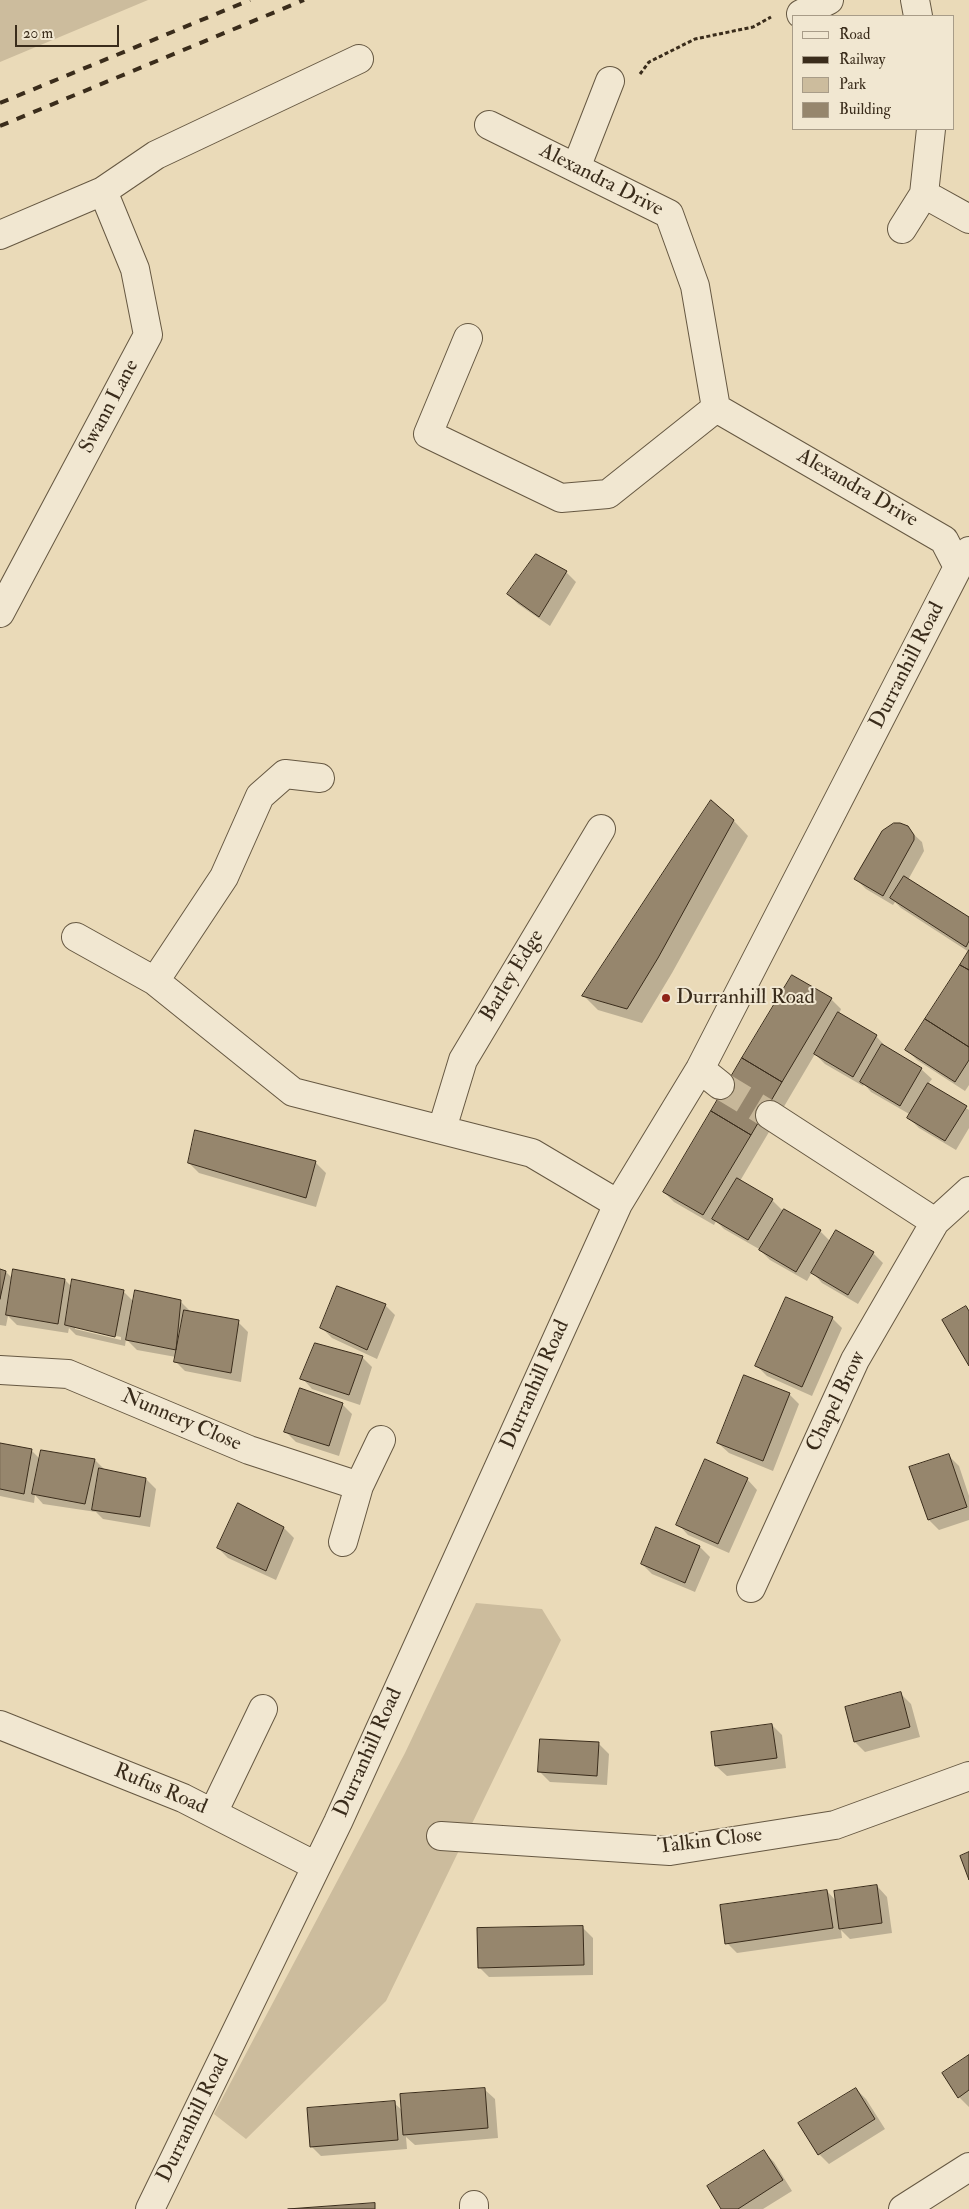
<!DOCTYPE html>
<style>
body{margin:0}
#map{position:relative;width:969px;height:2209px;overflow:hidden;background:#eadab8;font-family:"IM FELL Double Pica",serif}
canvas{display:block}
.legend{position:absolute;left:792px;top:15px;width:162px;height:115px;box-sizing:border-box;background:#f1e7d1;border:1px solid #a89c88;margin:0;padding:6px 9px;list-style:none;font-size:15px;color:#3a2c1b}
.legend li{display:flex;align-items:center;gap:10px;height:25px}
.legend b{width:25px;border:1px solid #a89c88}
.scale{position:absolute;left:15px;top:25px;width:104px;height:22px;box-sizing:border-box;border:2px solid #3a2c1b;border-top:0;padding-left:6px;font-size:15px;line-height:18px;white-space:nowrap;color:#3a2c1b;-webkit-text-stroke:4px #f1e7d1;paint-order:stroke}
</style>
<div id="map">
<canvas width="969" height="2209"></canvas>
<ul class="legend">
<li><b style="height:6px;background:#f1e7d1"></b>Road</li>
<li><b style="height:6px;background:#3a2c1b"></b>Railway</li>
<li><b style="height:14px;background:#ccbc9d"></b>Park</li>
<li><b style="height:14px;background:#96866d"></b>Building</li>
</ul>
<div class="scale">20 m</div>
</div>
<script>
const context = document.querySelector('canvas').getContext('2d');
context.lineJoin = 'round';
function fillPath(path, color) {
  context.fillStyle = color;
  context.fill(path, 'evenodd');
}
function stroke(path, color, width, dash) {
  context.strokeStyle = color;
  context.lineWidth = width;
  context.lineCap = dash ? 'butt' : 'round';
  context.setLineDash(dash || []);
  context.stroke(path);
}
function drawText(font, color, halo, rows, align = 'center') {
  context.font = font + ' "IM FELL Double Pica",serif';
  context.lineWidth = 4;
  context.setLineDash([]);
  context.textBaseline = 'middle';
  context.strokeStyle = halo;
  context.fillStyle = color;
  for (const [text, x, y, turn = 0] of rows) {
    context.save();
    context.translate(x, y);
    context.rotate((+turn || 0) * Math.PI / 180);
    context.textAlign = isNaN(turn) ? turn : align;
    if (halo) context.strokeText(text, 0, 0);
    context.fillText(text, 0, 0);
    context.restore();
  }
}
const green = new Path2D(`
 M0 0H148L0 62Z
 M476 1603 542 1609 561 1640 386 2001 246 2139 214 2114 405 1753Z`);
const shadow = new Path2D(`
 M566 572 576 582 550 626 518 604 508 594Z
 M734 821 748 836 672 973 642 1023 598 1010 584 996Z
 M911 832 922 842 924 851 908 880 969 919V952L901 908 895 902 893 905 866 889 856 879Z
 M969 952V1085L965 1091 917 1060 907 1050Z
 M792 977 831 999 841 1009 839 1014 876 1036 886 1047 921 1069 932 1079 928 1084 969 1110V1128L956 1150 919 1128 909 1118 911 1115 871 1092 864 1084 863 1086 825 1064 815 1054 740 1181 772 1200 783 1211 820 1231 831 1242 873 1253 883 1263 858 1304 822 1283 812 1272 807 1281 770 1260 759 1249 724 1229 716 1221 714 1225 674 1202 664 1192Z
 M196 1132 316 1163 326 1173 316 1207 199 1173 189 1163Z
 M0 1271 6 1272 13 1279 65 1280 72 1287 123 1291 134 1302H181L191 1312 238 1322 248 1332 241 1382 185 1371 175 1361 176 1357 137 1350 126 1339 125 1346 76 1335 69 1328 68 1333 17 1325 8 1316 6 1326 0 1325ZM75 1327 121 1337V1340L75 1329Z
 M385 1305 395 1315 377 1359 332 1338 322 1328Z
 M832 1318 842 1328 812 1396 767 1376 757 1366Z
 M362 1357 372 1367 360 1405 312 1389 302 1378Z
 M789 1394 799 1404 773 1471 729 1453 718 1443Z
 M342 1404 352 1414 339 1456 296 1442 286 1432Z
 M0 1444 31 1450 40 1459 42 1451 95 1460 106 1471 146 1479 156 1489 150 1527 103 1519 96 1512 43 1504 35 1495 34 1503 0 1496Z
 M949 1456 959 1466 969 1496V1520L939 1530 929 1520Z
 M747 1479 757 1490 729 1553 688 1535 678 1524Z
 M284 1528 294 1538 276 1580 228 1558 218 1548Z
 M657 1529 700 1547 710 1557 695 1592 652 1574 642 1564Z
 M901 1694 911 1704 920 1737 865 1752 855 1742Z
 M772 1725 782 1735 786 1768 727 1776 716 1766 712 1733Z
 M599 1744 609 1754 607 1785 550 1782 540 1772Z
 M877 1886 887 1897 892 1933 850 1939 841 1930 842 1938 737 1953 727 1943 827 1891 836 1901Z
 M583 1928 593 1938V1975L489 1977 479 1967Z
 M969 2057V2107L959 2097Z
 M484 2089 495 2099 498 2138 415 2145 406 2137 407 2149 321 2156 311 2146 394 2103 403 2111Z
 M856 2089 866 2099 885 2129 829 2164 819 2154Z
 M764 2152 774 2162 792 2191 763 2209H723Z`);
const building = new Path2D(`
 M536 554 567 571 539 617 507 594Z
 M711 800 734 820 658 958 627 1009 582 996Z
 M894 823H900L908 826 914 835V840L883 896 854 879 882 831Z
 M904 876 969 917V941L966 947 890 898Z
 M969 950V970L960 965Z
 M960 965 969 970V1047L925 1019Z
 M792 975 832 998 782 1082 742 1058Z
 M838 1012 877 1035 853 1077 814 1054Z
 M925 1019 969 1047V1060L955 1082 905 1050Z
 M882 1044 922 1068 900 1106 860 1082Z
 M742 1058 782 1082 751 1135 711 1111Z
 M928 1083 967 1106 945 1141 907 1118Z
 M711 1111 751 1135 703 1215 663 1192Z
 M195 1130 316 1161 306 1198 188 1163Z
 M737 1178 773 1199 748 1240 712 1219Z
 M784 1209 821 1230 796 1272 759 1250Z
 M836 1230 874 1252 848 1295 811 1273Z
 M0 1269 6 1271 0 1299Z
 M13 1269 65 1279 58 1324 6 1315Z
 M72 1279 124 1290 115 1337 65 1325Z
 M337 1286 386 1304 367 1350 320 1328Z
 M135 1290 181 1300 176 1350 126 1340Z
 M786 1297 833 1317 802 1387 755 1366Z
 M966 1306 969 1311V1366L942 1320Z
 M184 1310 239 1320 231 1373 174 1362Z
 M315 1343 363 1356 349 1395 300 1379Z
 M744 1375 790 1393 763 1461 717 1443Z
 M300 1388 343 1403 329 1446 284 1432Z
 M0 1443 32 1449 24 1494 0 1489Z
 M41 1450 95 1459 85 1504 32 1494Z
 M949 1454 967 1507 928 1520 909 1467Z
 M705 1459 748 1478 718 1544 676 1525Z
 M99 1468 146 1478 140 1517 92 1510Z
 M238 1503 284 1527 266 1571 217 1548Z
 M656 1527 700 1546 685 1583 641 1564Z
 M901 1692 910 1727 854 1742 845 1707Z
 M772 1724 777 1758 715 1766 711 1732Z
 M540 1739 599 1742 597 1776 538 1772Z
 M969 1852V1880L960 1856Z
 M877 1885 882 1923 839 1929 834 1891Z
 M827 1890 833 1928 725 1944 720 1905Z
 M583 1926 584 1965 478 1968 477 1928Z
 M969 2055V2090L958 2098 942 2073Z
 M485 2088 488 2128 403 2135 400 2094Z
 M856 2088 875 2119 818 2155 798 2123Z
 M395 2101 398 2140 310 2147 307 2108Z
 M764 2150 783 2180 738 2209H721L707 2186Z
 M375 2203V2209H288Z`);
const minorTunnel = new Path2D(`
 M720 1085 770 1115`);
const path = new Path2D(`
 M640 74 649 62 695 39 753 27 771 17`);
const minor = new Path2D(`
 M915 0 918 16
 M801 14 829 0
 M576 168 610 81
 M924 194 969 219
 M902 229 924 194 931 129
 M0 235 103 191 156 155 359 59
 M468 338 428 434 561 498 608 494 716 408 695 286 669 214 489 125
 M716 408 944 540 958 567
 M0 613 148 335 135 269 103 191
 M76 937 155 981 293 1092 532 1153 618 1204
 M155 981 224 877 260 796 285 774 320 778
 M700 1069 720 1085
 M770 1115 935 1222
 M442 1129 463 1060 601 829
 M0 1370 68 1374 249 1450 359 1486
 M343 1542 359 1486 381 1440
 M751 1588 855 1360 935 1222 969 1191
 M0 1725 183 1798 316 1866
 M213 1813 263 1709
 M441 1836 670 1851 835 1825 969 1776
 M150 2209 338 1822 618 1204 700 1069 958 567 969 551
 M474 2209V2205
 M903 2209 969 2167`);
const rail = new Path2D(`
 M0 103 250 0
 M0 126 304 0`);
const markers = [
 [666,998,5,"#8f2418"]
];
const streetNames = [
 ["Alexandra Drive",601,181,27],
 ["Swann Lane",110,407,-62],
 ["Alexandra Drive",857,489,30],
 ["Durranhill Road",908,666,-63],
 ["Barley Edge",513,976,-59],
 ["Durranhill Road",536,1385,-66],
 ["Chapel Brow",837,1402,-64],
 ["Nunnery Close",181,1421,23],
 ["Durranhill Road",369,1753,-66],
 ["Rufus Road",160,1790,23],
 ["Talkin Close",710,1842,-7],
 ["Durranhill Road",194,2119,-64]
];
const poiNames = [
 ["Durranhill Road",676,998]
];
fillPath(green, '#ccbc9d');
fillPath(shadow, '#0003');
fillPath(building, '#96866d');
stroke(building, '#3a2c1b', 1);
stroke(minorTunnel, '#c7b799', 28, [28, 14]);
stroke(minor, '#665842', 30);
stroke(path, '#3a2c1b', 3, [4, 2.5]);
stroke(minor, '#f1e7d1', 28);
stroke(rail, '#3a2c1b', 4, [9, 9]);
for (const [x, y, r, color] of markers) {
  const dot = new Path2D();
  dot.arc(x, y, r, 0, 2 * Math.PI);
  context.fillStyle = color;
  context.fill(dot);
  stroke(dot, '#f1e7d1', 2);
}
drawText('21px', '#3a2c1b', '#f1e7d1', streetNames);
drawText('21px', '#3a2c1b', '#f1e7d1', poiNames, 'left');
</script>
